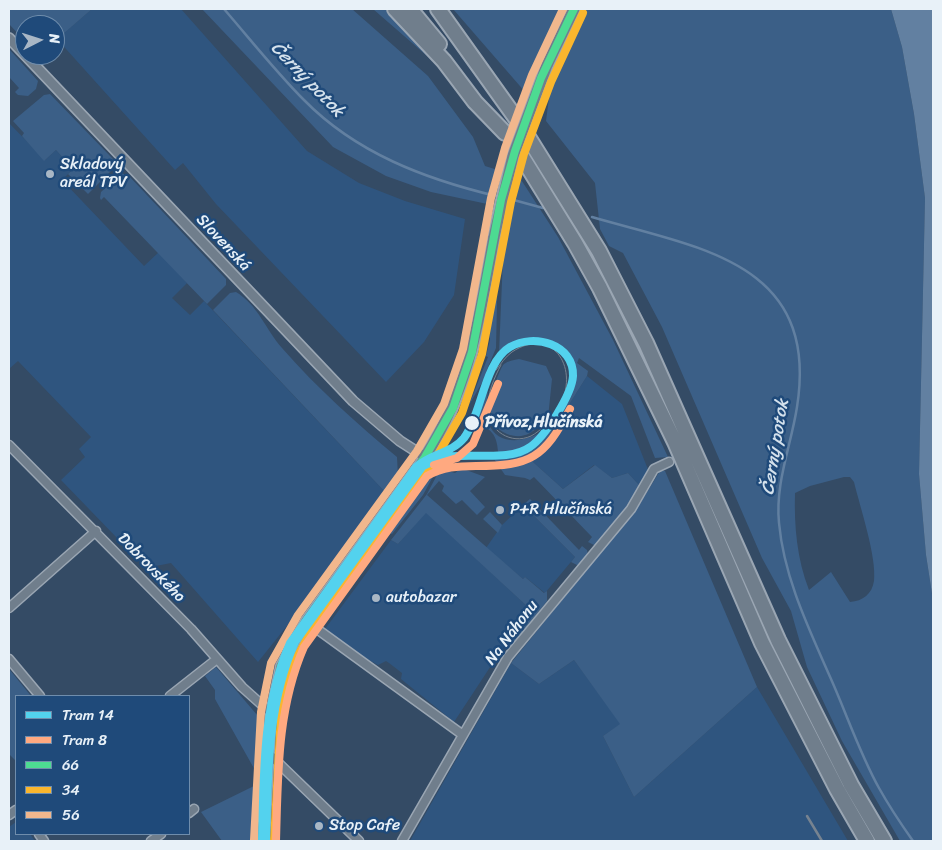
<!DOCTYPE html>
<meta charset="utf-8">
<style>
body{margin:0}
#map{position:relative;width:942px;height:850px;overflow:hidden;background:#344b65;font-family:Sriracha,sans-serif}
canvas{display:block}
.frame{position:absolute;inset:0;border:10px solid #e8f1f8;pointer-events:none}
.legend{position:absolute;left:15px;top:695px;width:175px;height:140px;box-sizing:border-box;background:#1f4a7a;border:1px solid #6f8dac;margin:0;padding:6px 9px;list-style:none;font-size:15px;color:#e8f1f8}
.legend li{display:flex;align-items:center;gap:10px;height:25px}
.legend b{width:25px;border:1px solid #6f8dac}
.north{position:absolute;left:15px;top:15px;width:50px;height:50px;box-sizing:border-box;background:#1f4a7a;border:1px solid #6f8dac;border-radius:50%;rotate:85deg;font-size:14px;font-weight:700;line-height:20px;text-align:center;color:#e8f1f8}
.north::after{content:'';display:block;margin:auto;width:18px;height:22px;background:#a9b7c5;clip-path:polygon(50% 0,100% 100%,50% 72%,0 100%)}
</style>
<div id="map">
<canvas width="942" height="850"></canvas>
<div class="frame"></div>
<ul class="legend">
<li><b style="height:6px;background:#53d2ee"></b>Tram 14</li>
<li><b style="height:6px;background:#ffa980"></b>Tram 8</li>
<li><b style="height:6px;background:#4ddb92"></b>66</li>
<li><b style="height:6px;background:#fab62d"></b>34</li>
<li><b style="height:6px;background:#f1b78d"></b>56</li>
</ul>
<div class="north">N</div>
</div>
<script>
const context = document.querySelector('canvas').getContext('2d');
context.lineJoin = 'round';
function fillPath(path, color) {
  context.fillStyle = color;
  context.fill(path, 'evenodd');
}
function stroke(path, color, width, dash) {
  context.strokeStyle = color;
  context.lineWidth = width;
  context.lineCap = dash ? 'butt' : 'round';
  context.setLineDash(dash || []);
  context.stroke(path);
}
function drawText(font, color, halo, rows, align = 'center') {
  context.font = font + ' Sriracha,sans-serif';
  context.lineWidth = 5;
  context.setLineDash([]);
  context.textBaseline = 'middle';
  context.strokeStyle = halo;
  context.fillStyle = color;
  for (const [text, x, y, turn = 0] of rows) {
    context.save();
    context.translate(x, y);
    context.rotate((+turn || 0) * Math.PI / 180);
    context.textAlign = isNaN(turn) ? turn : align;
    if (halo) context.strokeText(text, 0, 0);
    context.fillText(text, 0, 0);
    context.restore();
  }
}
const built = new Path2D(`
 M92 9H181L307 151 359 183 405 201 465 219 454 295 424 342 386 382 216 204 183 163 175 170 57 39Z
 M9 123 45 160 56 150 73 169 62 180 144 266 159 252 187 283 172 298 190 315 204 301 386 493 326 577 258 662 171 563 146 568 61 480 85 457 79 449 91 437 18 361 9 369Z
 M587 376 622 404 649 472 639 485 628 473 612 478 594 465 563 489 533 462Z
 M523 505 575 557 545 593 525 577 523 579 486 548 502 525Z
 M426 512 529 608 454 722 401 679 402 673 389 663 386 661 378 665 361 656 325 629 391 540 398 544Z
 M574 660 621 724 603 736 634 797 757 687 848 841H410L511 663 539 684Z
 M16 822V834H30L35 841H9V827Z`);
const green = new Path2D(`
 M9 9H92L55 41V25H25V41L9 24Z
 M202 9H352L428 76 473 137 485 166 501 171 492 205 431 192 386 176 333 147Z
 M373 9H387L394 14 434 62Z
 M453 9H561L526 93Z
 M585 9H891L902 47 914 114 925 198 919 474 926 555 933 600V841H900L842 741 807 667 791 611 762 558 662 327 623 253 609 246 600 229 595 183 546 121 551 82ZM844 477H850L854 482C860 507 877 557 874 581 872 594 863 601 850 602L831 572 809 590C797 559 794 526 795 493L810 486Z
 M9 49 38 81 36 89 28 96 18 95 15 92 19 88 9 77Z
 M50 94 113 159 114 168 88 194 68 174 73 169 56 150 44 161 22 136 24 133 13 121 44 95Z
 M121 173 129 176 226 279V285L207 304 104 197 101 200 100 198 101 192Z
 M518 175 558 237 613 340 668 457 655 458 631 396 579 358 577 363 588 371 587 376 533 462 563 489 595 465 612 478 628 473 639 485 634 498 596 546 588 542 592 537 534 477 530 480 525 478 505 475 494 459C506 459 522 457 533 450 544 442 550 430 556 419 562 409 572 397 574 385 580 356 557 336 529 338 518 339 506 343 499 353L503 258 499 252Z
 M498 260 496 348 486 372 487 374 469 405 488 357 486 356 490 340 489 323Z
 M236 292C258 305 266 330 282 348 317 388 356 423 397 457L398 477 386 493 213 310 230 293Z
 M519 359 546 366 552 379 548 418C542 423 537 429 530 433 523 437 515 437 507 434 484 425 490 396 497 378 499 374 501 367 504 364 508 361 514 360 519 359Z
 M488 391C487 401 485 413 488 422 497 447 525 442 541 432 532 448 516 451 498 452 497 434 491 429 475 422Z
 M441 466 449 467H441L436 471 423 495 392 534 390 533 432 474Z
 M461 468 485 477 470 491 485 507 477 515 462 500 456 504 442 491 444 486 439 481 427 495 523 579 525 577 544 593 547 591V601L510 647H502L529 608 426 513 398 544 391 540 427 494 438 473 444 470 455 473Z
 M660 471H665L757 687 634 797 603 736 620 724 574 660 539 684 511 663 639 505Z
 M530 499 579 550 582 546 587 550 588 556 579 566 571 562 575 557 523 505Z
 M490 512 502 525 498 533 483 519Z
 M216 667 258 716 256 772 215 699V690L205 676Z
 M9 669 31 696H16L15 760 9 754Z
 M256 785 253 841H222L201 812Z`);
const water = new Path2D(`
 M891 9H933V600L926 555 919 474 925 198 914 114 902 47Z`);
const stream = new Path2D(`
 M224 9C250 39 276 72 304 100 356 153 425 179 496 196
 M510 199 543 208
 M592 217C698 248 820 261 797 407 791 446 775 483 779 523 784 578 809 629 831 679 847 715 860 754 879 788 889 806 901 824 913 841`);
const minor = new Path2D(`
 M9 445 191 629 242 687 271 713
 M9 608 96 531
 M306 621 463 735
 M9 659 40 696
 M170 696 217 659
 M268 753 359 841
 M189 813 194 809
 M9 815 16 810
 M39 834 44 841
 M151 841 161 834
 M402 841 508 657 631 509 654 469 669 462`);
const tertiary = new Path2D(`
 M9 38 353 401 400 441 425 457 306 621 281 666 271 713 264 841`);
const primary = new Path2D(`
 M547 65 574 9
 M425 457C471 385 479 319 494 237`);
const motorway = new Path2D(`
 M395 9 444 61 475 102 505 133
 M410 9 439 44
 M438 9 518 121
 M528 137 599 251 646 343 778 640 851 785 884 841
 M522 157 575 243 600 288 675 442 762 643 837 789 867 841`);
const tram = new Path2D(`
 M501 365C494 378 487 394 488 410 489 431 511 445 531 436 541 431 550 420 557 412
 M496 370C501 364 505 357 512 352 551 326 579 365 561 404`);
const rail = new Path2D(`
 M807 816 822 841`);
const primaryBridge = new Path2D(`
 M494 237 513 156 547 65`);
const bus1 = new Path2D(`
 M264 841 271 713 281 666 306 621 425 457 453 408 472 352 501 200 515 151 541 78 574 9`);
const bus2 = new Path2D(`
 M274 841 281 714 290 670 314 626 433 463 462 413 482 354 511 202 524 154 551 82 583 13`);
const bus3 = new Path2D(`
 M254 840 261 712 271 663 298 615 417 451 444 404 463 349 491 198 505 148 532 75 563 9`);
const tram1 = new Path2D(`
 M262 841C264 773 262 707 290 643L416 467C430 454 452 453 464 438 482 414 484 362 510 347 534 333 574 344 573 376 572 394 545 437 530 447 508 463 467 451 440 458 435 460 429 464 423 466L295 642C267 706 268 772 266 841`);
const tram2 = new Path2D(`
 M434 465 457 458 473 444 498 384
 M276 841C278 775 277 709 304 647L427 476C443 467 458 466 476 466 531 466 544 458 570 409`);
const markers = [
 [50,174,5,"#a9b7c5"],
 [472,423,8,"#e8f1f8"],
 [500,510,5,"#a9b7c5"],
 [376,598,5,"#a9b7c5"],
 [319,826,5,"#a9b7c5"]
];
const poiNames = [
 ["Skladový",60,165],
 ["areál TPV",60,183],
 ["P+R Hlučínská",510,510],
 ["autobazar",386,598],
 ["Stop Cafe",329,826]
];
const streetNames = [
 ["Slovenská",223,243,47],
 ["Dobrovského",151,568,46],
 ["Na Náhonu",512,633,-53]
];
const stopNames = [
 ["Přívoz,Hlučínská",485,423]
];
const waterNames = [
 ["Černý potok",307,80,46],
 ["Černý potok",776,447,-81]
];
fillPath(built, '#2f557f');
fillPath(green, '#3b5f87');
fillPath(water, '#6280a1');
stroke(stream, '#6280a1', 2.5);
stroke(minor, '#9aa6b3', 11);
stroke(tertiary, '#9aa6b3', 12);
stroke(primary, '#9aa6b3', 15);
stroke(motorway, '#9aa6b3', 18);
stroke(minor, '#707e8c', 8);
stroke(tertiary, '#707e8c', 9);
stroke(primary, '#707e8c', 11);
stroke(motorway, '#707e8c', 14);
stroke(tram, '#778390', 1);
stroke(rail, '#778390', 2.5);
stroke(primaryBridge, '#9aa6b3', 15, []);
stroke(primaryBridge, '#707e8c', 11);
stroke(bus1, '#4ddb92', 8);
stroke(bus2, '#fab62d', 8);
stroke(bus3, '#f1b78d', 8);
stroke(tram1, '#53d2ee', 8);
stroke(tram2, '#ffa980', 8);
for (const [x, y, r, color] of markers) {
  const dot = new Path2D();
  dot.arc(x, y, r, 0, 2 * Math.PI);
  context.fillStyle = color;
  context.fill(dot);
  stroke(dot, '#1f4a7a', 2);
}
drawText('16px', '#e8f1f8', '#1f4a7a', poiNames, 'left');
drawText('16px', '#e8f1f8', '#1f4a7a', streetNames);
drawText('bold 16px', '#e8f1f8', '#1f4a7a', stopNames, 'left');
drawText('italic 18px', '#d4e1ec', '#1f4a7a', waterNames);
</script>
